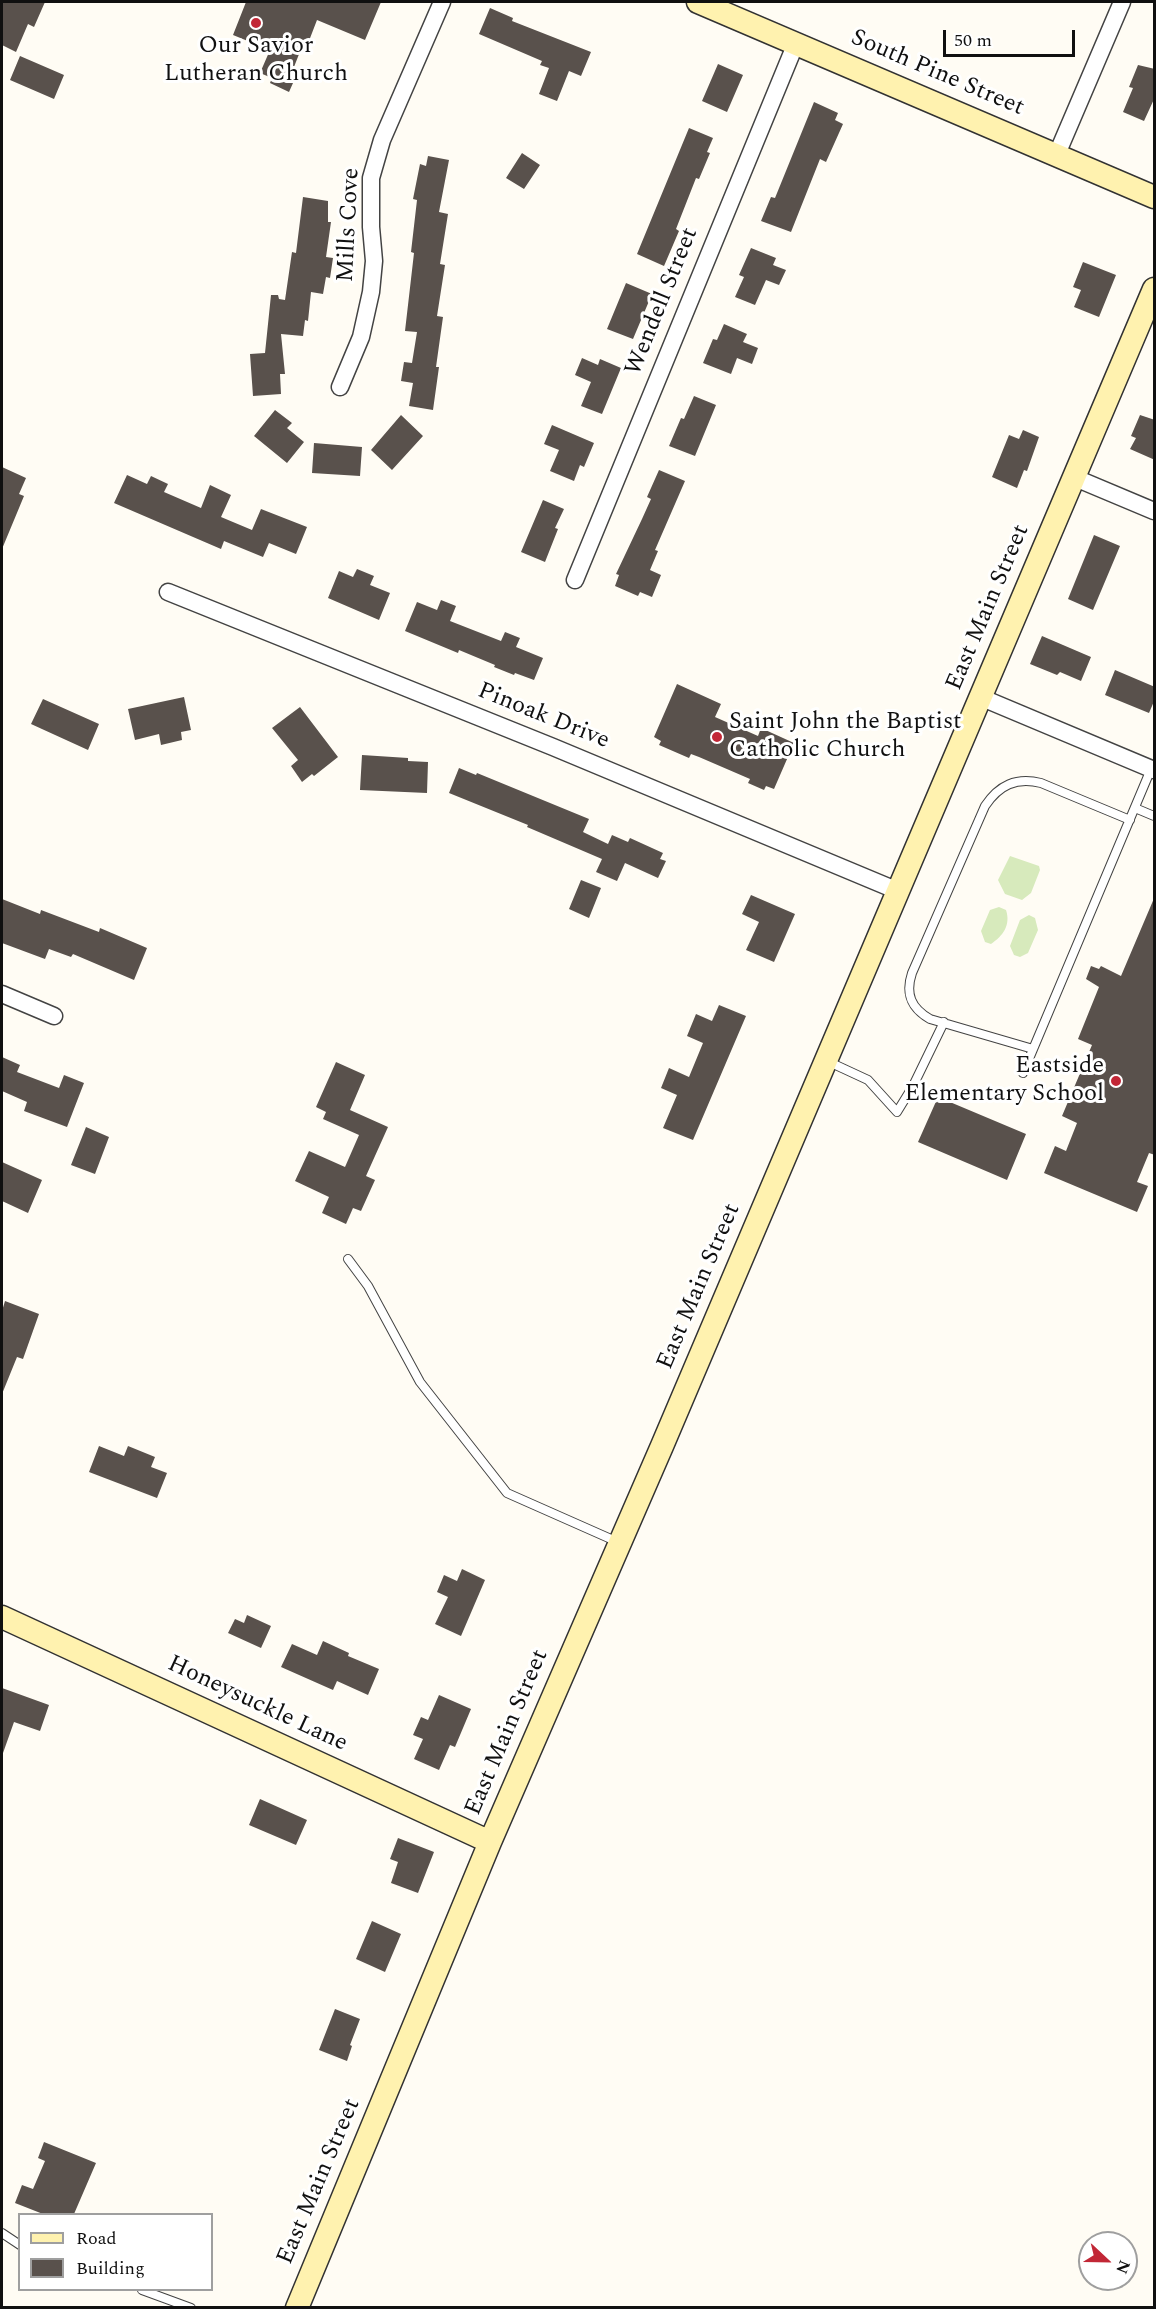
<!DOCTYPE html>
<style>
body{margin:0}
#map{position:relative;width:1156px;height:2309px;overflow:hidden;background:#fffcf4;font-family:Spectral,serif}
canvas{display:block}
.frame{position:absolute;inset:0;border:3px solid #101010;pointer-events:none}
.legend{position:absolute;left:18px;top:2213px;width:195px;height:78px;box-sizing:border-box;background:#fff;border:2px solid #9f9f9f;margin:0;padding:8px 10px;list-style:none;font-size:18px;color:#101010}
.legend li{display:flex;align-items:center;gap:12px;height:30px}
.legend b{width:30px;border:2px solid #9f9f9f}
.north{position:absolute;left:1078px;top:2231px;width:60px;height:60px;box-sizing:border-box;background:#fff;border:2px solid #9f9f9f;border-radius:50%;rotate:112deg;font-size:16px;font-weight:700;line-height:24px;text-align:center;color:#101010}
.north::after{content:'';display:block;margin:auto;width:21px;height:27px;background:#c22736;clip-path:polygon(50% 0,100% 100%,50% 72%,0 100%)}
.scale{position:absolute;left:943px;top:30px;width:132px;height:27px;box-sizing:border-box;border:3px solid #101010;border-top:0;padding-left:8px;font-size:18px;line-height:21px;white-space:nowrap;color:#101010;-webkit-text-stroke:4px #fff;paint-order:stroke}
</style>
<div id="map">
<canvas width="1156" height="2309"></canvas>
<div class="frame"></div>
<ul class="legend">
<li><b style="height:8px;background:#fff2af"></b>Road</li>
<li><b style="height:16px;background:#59514c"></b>Building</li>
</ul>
<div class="north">N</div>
<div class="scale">50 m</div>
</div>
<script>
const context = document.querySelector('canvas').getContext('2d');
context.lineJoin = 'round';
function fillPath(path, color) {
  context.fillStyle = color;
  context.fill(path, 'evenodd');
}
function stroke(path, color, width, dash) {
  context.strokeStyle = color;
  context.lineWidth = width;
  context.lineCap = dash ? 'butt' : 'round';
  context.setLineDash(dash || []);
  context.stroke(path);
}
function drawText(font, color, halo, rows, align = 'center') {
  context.font = font + ' Spectral,serif';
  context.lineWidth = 6;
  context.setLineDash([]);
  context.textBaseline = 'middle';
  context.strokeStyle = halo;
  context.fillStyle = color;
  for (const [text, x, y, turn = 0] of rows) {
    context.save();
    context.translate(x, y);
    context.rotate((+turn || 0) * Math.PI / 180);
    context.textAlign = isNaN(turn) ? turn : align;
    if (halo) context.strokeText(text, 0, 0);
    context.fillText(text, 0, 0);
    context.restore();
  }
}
const green = new Path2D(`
 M1010 856 1039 866 1040 870 1031 893 1022 900 1005 894 998 880Z
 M999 907 1006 910C1011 925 1003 936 991 944L985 942 981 931 990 910Z
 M1029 915 1035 918 1038 930 1028 953 1020 957 1014 955 1010 946 1020 920Z`);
const building = new Path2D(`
 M2 2H45L34 27 28 24 16 52 2 45Z
 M246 2H381L365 40 317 20 307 46 303 44 292 72 297 74 289 92 270 83 272 78 260 73 270 50 233 35Z
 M490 8 513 18 512 21 591 52 581 76 569 71 557 101 539 94 549 68 540 65 542 61 479 34Z
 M20 56 64 75 54 99 10 80Z
 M718 64 743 75 727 112 702 101Z
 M1138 65 1155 69V97L1144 121 1123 112 1133 88 1129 87Z
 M814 102 838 113 835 120 843 124 826 162 820 159 791 232 761 221 771 197 775 198Z
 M689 128 713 138 707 152 710 153 699 179 696 178 676 229 679 231 664 266 637 254Z
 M522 153 540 165 524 189 506 178Z
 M428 156 449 160 439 212 448 214 440 264 445 265 437 316 443 317 436 367H439L433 410 409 406 413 383 401 381 404 362 412 363 417 332 405 331 414 253 411 252 417 200 413 199 420 164 426 166Z
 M303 197 328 201V222H331L326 257 333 258 330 278 326 277 323 294 311 292 308 321 305 320 303 336 281 334 285 374H280L281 394 253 396 250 354 265 353 271 295H278L279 299 285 300 292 252 296 253Z
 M751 248 776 258 773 265 786 270 779 285 766 280 755 305 735 297 744 277 739 275Z
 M1083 262 1116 275 1099 317 1074 307 1081 290 1073 287Z
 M626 283 652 294 633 339 607 329Z
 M724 324 747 334 743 342 758 348 752 364 737 358 731 374 703 363 713 339 717 340Z
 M582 358 598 365 600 359 621 368 602 414 581 406 591 382 575 375Z
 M694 396 716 405 695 456 669 446 681 418 684 419Z
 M275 410 292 423 287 428 304 442 287 463 254 436Z
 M401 415 423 436 392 470 371 450Z
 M1140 415 1155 420V460L1130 449 1136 438 1131 436Z
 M552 425 594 443 584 467 580 465 574 481 550 471 559 450 544 444Z
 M1023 430 1039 437 1027 471 1024 470 1017 488 992 477 1009 435 1019 439Z
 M314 443 362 447 360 476 312 473Z
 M2 467 26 478 19 494 24 496 2 549Z
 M659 470 685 481 655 550 658 551 650 570 661 575 652 597 640 592 638 596 615 586 619 575 616 574 642 519 651 499 647 497Z
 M127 475 147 484 151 476 168 484 164 492 201 508 210 485 231 495 221 517 252 530 261 509 307 527 296 554 269 543 263 557 224 541 221 549 114 503Z
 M543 500 564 509 555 528 558 529 545 562 521 552Z
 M1094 535 1120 546 1093 610 1068 599Z
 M357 569 374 576 370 585 390 593 379 620 328 598 339 571 353 577Z
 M441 600 456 606 450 621 501 641 505 632 520 638 516 647 543 658 534 680 515 673 514 675 494 667 495 665 459 650 458 653 405 631 417 602 437 610Z
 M1042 636 1091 657 1081 681 1060 672 1057 675 1030 664Z
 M1115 670 1155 687V699L1149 713 1105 695Z
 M677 684 721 704 715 717 758 736 761 728 794 743 774 789 766 786 764 790 748 783 750 779 699 757 691 754 689 758 659 745 661 741 654 737Z
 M184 697 191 730 181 732 182 740 161 745 159 734 135 740 128 709Z
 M43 699 99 724 88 750 31 724Z
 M300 707 338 757 314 776 312 774 302 782 291 766 298 760 272 728Z
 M362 755 408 758V761L428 762 427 793 360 790Z
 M459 768 476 775 477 773 589 819 583 832 608 844 612 835 628 842 630 838 663 853 660 859 666 861 658 878 625 863 617 881 596 872 602 859 527 827 528 825 449 793Z
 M581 880 601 888 589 918 569 909Z
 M751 895 795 914 774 962 746 950 759 922 742 914Z
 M1155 896V1155L1149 1153 1137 1182 1148 1186 1137 1212 1044 1173 1055 1146 1066 1151 1077 1123 1062 1116 1092 1045 1078 1039 1099 987 1086 979 1091 966 1099 969 1101 966 1121 976Z
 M2 899 40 914 41 910 99 932 100 928 147 948 134 980 73 954 71 957 49 949 45 959 2 943Z
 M719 1005 746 1016 693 1140 663 1128 677 1095 661 1088 669 1068 689 1077 703 1043 687 1036 696 1014 712 1021Z
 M2 1057 20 1065 17 1072 59 1088 64 1075 84 1083 67 1127 24 1111 27 1102 2 1091Z
 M336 1062 365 1075 350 1110 388 1127 366 1176 375 1180 361 1211 353 1208 346 1224 322 1213 329 1197 295 1181 309 1151 345 1167 359 1135 323 1119 326 1112 316 1107Z
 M938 1097 1026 1134 1007 1180 918 1142Z
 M86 1127 109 1137 95 1174 71 1165Z
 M2 1162 42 1180 28 1213 2 1201Z
 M5 1301 39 1314 23 1359 17 1357 2 1394V1311Z
 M99 1446 124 1456 128 1446 155 1457 151 1467 167 1473 157 1498 89 1472Z
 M462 1569 485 1580 461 1636 435 1624 448 1597 437 1592 444 1575 457 1581Z
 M247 1615 271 1626 261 1648 228 1633 235 1619 244 1623Z
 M323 1641 349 1653 348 1656 379 1669 368 1695 337 1681 333 1690 281 1667 292 1644 317 1655Z
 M2 1688 49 1705 40 1731 14 1722 3 1753Z
 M439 1695 471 1709 455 1747 450 1745 439 1770 414 1759 423 1739 413 1735 421 1717 428 1720Z
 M260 1799 307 1820 296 1845 249 1825Z
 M398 1838 434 1852 418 1893 391 1883 398 1862 390 1859Z
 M372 1921 401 1934 385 1972 356 1959Z
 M335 2009 360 2019 350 2045 352 2046 347 2061 319 2050Z
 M44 2142 96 2163 74 2214H43L15 2203 22 2185 33 2189 45 2161 38 2158Z`);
const lane = new Path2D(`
 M1135 808 1154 816
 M1033 1049 930 1019C911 1008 905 994 912 973L985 806C999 785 1016 777 1041 783L1130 820
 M827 1061 868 1080 897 1112 913 1086 944 1022
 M1023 1073 1151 769
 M348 1259 368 1286 420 1382 507 1493 620 1543
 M2 2233 20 2245
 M142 2290 191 2308`);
const street = new Path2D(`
 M1057 154 1122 2
 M340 387 361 337 371 292 374 261 371 227V178L382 140 442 2
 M1073 477 1154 511
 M575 580 796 43
 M168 592 553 747 898 891
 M980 697 1154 770
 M2 994 54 1016`);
const secondary = new Path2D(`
 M698 2 1154 197
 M2 1617 490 1842
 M297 2308 490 1842 662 1446 1154 289`);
const markers = [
 [256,23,6,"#c22736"],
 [717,737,6,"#c22736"],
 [1116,1081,6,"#c22736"]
];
const poiNames = [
 ["Our Savior",256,47],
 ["Lutheran Church",256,75],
 ["Saint John the Baptist",729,723,"left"],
 ["Catholic Church",729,751,"left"],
 ["Eastside",1104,1067,"right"],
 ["Elementary School",1104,1095,"right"]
];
const streetNames = [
 ["South Pine Street",937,74,23],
 ["Mills Cove",350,225,-87],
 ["Wendell Street",663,302,-68],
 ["East Main Street",989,608,-67],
 ["Pinoak Drive",543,717,22],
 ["East Main Street",700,1287,-67],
 ["Honeysuckle Lane",257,1705,25],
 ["East Main Street",508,1733,-67],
 ["East Main Street",320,2182,-67]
];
fillPath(green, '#d7eabc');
fillPath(building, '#59514c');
stroke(lane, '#434343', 10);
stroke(street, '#434343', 19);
stroke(secondary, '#323232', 25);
stroke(lane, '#fff', 8);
stroke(street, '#fff', 16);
stroke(secondary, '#fff2af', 22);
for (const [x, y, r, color] of markers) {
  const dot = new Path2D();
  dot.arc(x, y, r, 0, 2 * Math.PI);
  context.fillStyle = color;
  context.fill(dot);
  stroke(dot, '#fff', 2);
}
drawText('24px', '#101010', '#fff', poiNames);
drawText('24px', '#101010', '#fff', streetNames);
</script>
